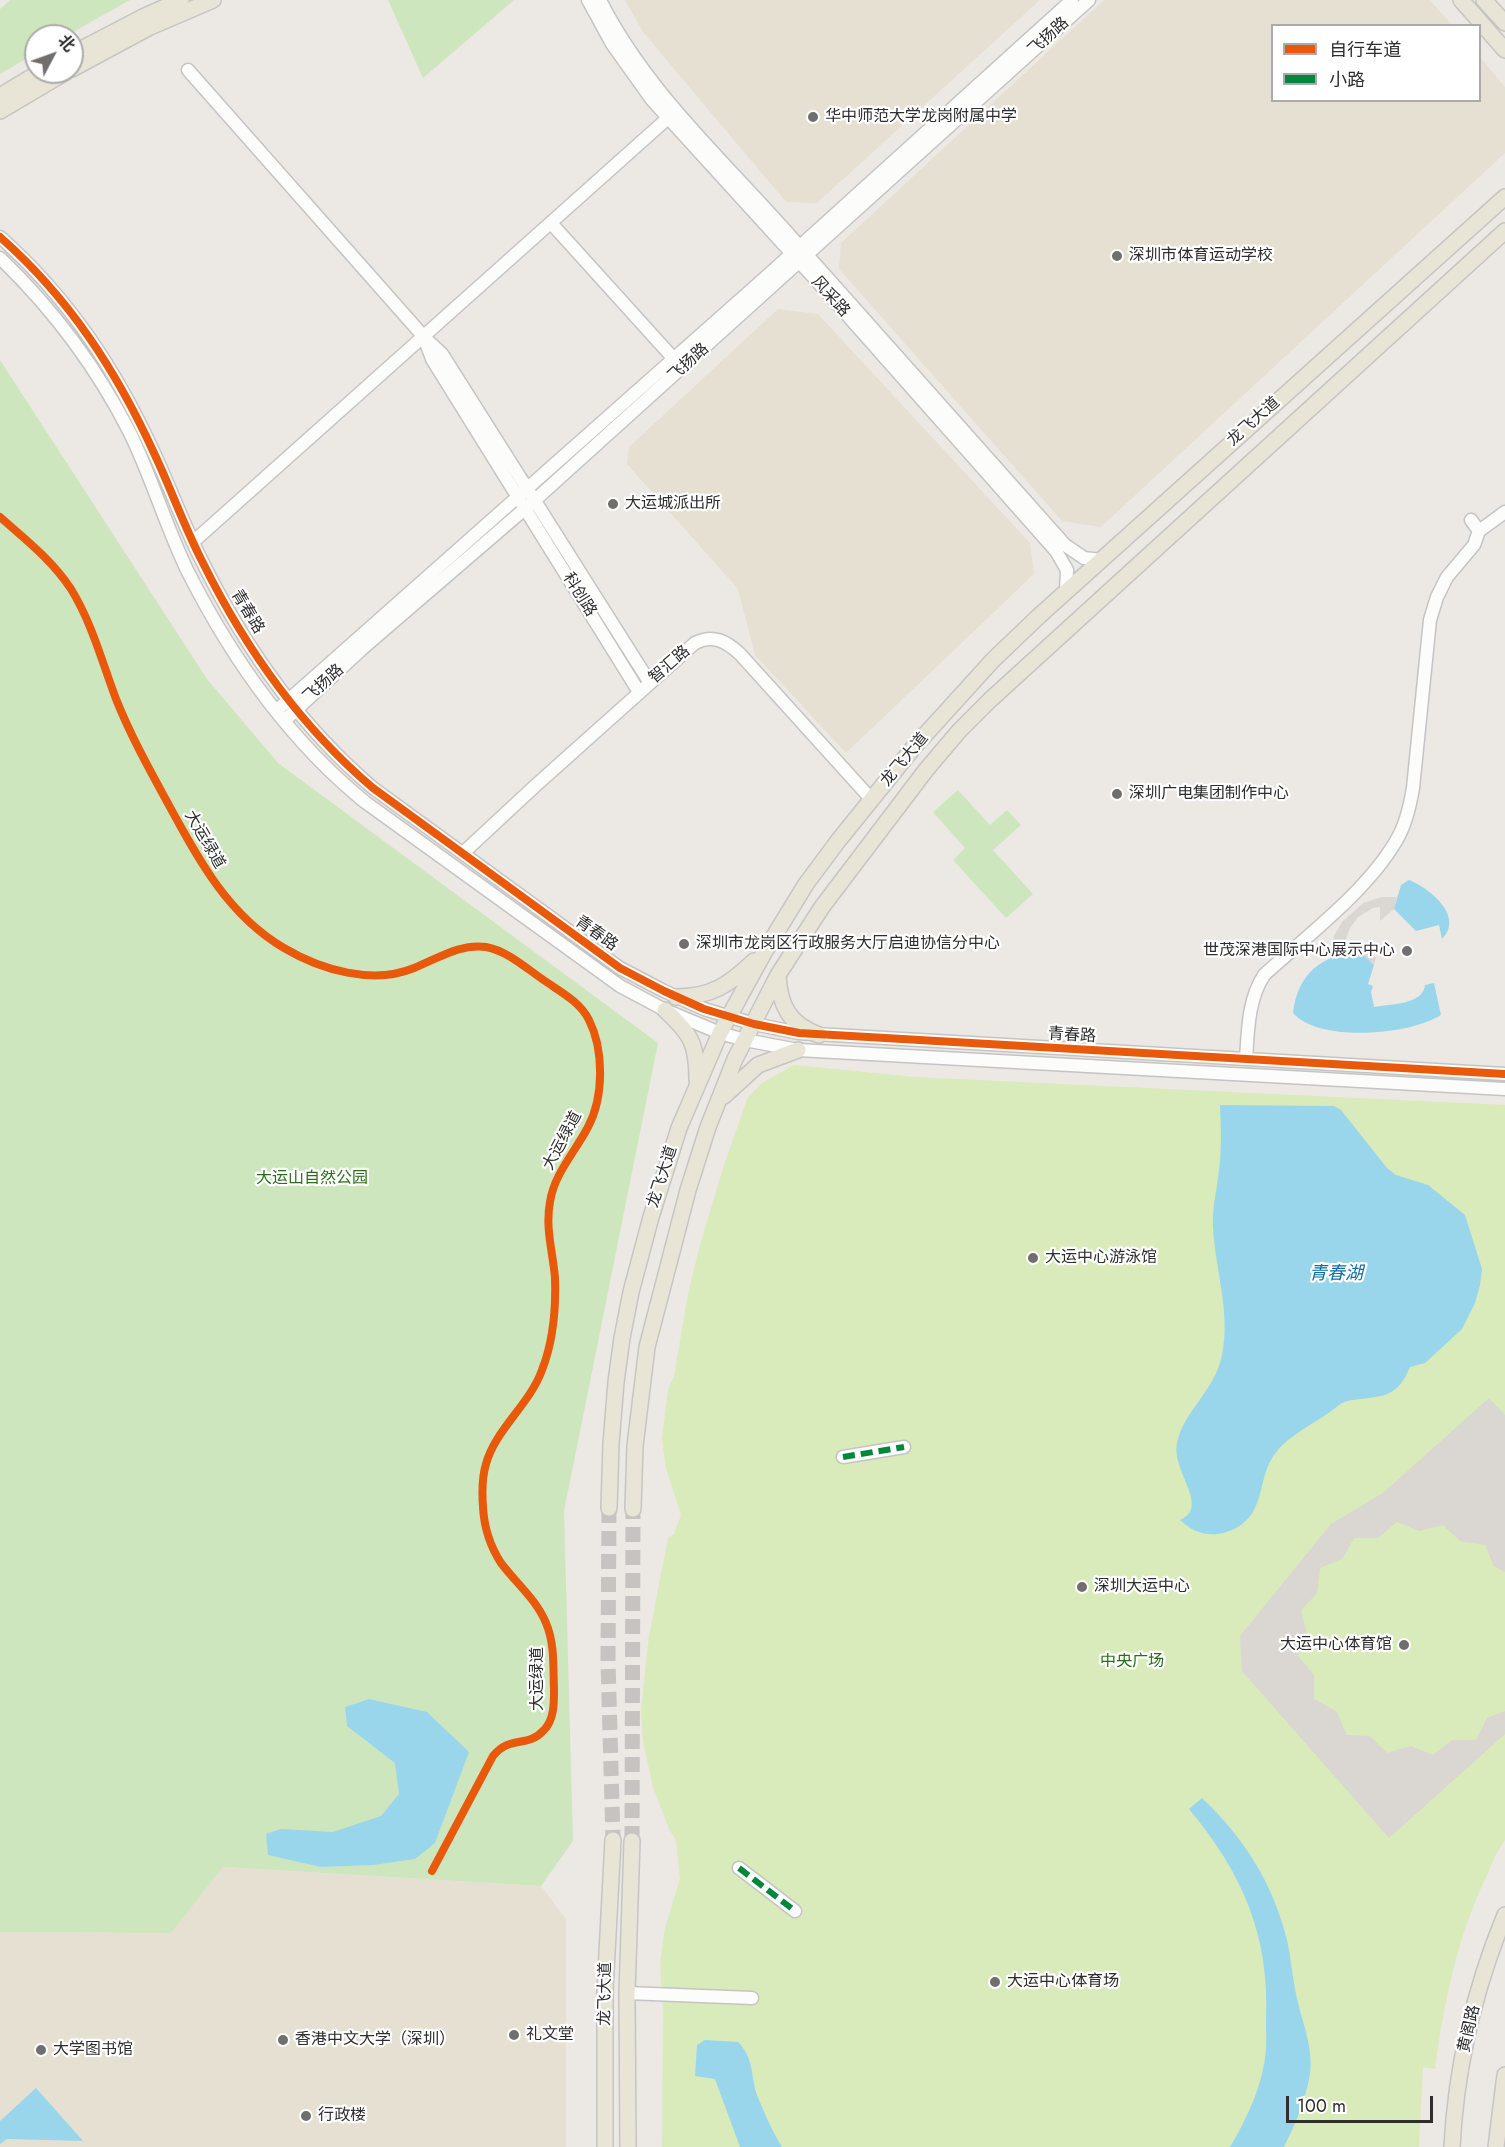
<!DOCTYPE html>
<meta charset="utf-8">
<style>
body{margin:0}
#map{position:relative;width:1505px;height:2147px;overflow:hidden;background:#ece8e4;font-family:Jost,"Noto Sans SC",sans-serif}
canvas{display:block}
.legend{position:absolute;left:1271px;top:24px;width:210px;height:78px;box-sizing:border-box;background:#fff;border:2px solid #ababab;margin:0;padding:8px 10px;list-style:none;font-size:18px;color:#2e2e2e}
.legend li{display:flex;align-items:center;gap:12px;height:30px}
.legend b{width:30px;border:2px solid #ababab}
.north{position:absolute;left:24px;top:24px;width:60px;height:60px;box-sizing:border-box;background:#fff;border:2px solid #ababab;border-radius:50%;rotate:49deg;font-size:16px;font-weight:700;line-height:24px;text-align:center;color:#2e2e2e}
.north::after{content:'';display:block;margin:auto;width:21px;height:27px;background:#706f6e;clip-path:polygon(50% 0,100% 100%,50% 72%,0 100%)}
.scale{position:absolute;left:1286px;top:2096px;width:147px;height:27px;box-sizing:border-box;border:3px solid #2e2e2e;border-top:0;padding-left:8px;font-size:18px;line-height:21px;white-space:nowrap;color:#2e2e2e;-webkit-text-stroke:4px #fff;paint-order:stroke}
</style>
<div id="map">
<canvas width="1505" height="2147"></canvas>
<ul class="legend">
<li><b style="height:8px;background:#e8590c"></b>自行车道</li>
<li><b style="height:8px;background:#00873e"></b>小路</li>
</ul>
<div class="north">北</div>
<div class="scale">100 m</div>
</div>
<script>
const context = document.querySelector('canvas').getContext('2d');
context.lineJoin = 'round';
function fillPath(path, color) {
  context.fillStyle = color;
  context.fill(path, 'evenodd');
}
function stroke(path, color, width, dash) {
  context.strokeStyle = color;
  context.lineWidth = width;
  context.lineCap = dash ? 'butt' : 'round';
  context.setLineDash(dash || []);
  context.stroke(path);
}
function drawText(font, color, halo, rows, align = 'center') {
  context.font = font + ' Jost,"Noto Sans SC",sans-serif';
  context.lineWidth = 4.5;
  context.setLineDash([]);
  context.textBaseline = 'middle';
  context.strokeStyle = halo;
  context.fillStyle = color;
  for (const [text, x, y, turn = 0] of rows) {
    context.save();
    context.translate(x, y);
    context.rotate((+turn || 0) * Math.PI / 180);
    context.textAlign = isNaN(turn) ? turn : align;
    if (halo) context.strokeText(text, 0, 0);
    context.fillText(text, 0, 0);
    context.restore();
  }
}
const education = new Path2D(`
 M625 0H1040L817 203 786 202 643 32Z
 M1104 0H1430L1452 25 1272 26V100H1480V57L1505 87V153L1101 527 1062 521 839 269 841 243Z
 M778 309 818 314 1030 543 1034 574 846 753 755 655 738 589 627 464 629 447Z
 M223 1867 541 1886 566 1919V2147H0V1932L170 1933Z`);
const green = new Path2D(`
 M10 0H130L66 36H36V53L0 74V9Z
 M388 0H514L423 78Z
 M0 360 207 679 278 763 658 1043 564 1511 573 1841 541 1886 223 1867 171 1933 0 1932Z
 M958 790 990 825 1007 810 1021 825 993 850 1033 894 1006 918 953 860 965 848 933 812Z`);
const pitch = new Path2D(`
 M794 1065 914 1077 1505 1105V1840C1497 1851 1492 1864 1486 1877 1457 1938 1444 2002 1435 2069L1423 2067 1419 2147H662L663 2011 660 1964 665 1928 680 1879 676 1840 669 1829 653 1787 643 1741 641 1710 649 1636 668 1538 674 1534 681 1515 666 1468 662 1439 668 1390 674 1376 688 1294 700 1245 724 1165 748 1097 762 1083Z`);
const plaza = new Path2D(`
 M1382 897H1397L1394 909 1380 921V907L1373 908 1358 917 1350 928 1345 942H1362L1376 958 1374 965 1363 955H1339L1329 957 1334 936 1342 922 1363 903Z
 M1489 1398 1505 1415V1572L1494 1566 1485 1545 1460 1541 1443 1525 1419 1531 1397 1522 1378 1538H1354L1342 1559 1320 1568 1317 1593 1301 1610 1307 1634 1298 1656 1314 1675V1699L1336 1711 1347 1735 1370 1736 1387 1753 1411 1746 1433 1755 1452 1740H1476L1487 1718 1505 1711V1734L1389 1838 1242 1671 1240 1636 1331 1524 1383 1493Z`);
const water = new Path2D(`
 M1409 880C1429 888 1465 916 1442 939L1439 925 1416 931 1394 909 1401 885Z
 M1350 953 1363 955 1374 965 1368 984 1373 986 1371 992 1374 1007C1390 1004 1423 1005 1425 985L1434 983 1441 1015C1410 1035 1319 1043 1293 1013 1297 979 1316 958 1350 953Z
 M1220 1105 1334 1106 1341 1110 1387 1168 1396 1175 1428 1185 1465 1215 1482 1269 1480 1285 1475 1303 1462 1329 1425 1363 1410 1367C1399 1394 1387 1396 1361 1399 1353 1400 1346 1400 1339 1405 1319 1422 1294 1431 1277 1451 1262 1469 1264 1490 1254 1510 1244 1529 1219 1539 1199 1532 1192 1530 1186 1525 1180 1520 1211 1507 1171 1471 1177 1443 1184 1410 1215 1391 1222 1355 1231 1313 1215 1269 1213 1227 1212 1210 1216 1194 1218 1178 1222 1153 1221 1129 1220 1105Z
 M369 1699 427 1712 469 1752 435 1843 415 1859 373 1865 321 1867 268 1855 266 1834 281 1829 333 1832 381 1816 399 1794 395 1763 347 1726 345 1707Z
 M1202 1798C1244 1838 1273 1883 1287 1940 1291 1958 1292 1976 1296 1994 1301 2019 1314 2048 1310 2074 1306 2099 1295 2125 1284 2147H1230C1246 2121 1261 2088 1265 2058 1267 2046 1266 2033 1266 2021 1270 1936 1243 1874 1189 1809Z
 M705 2040 738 2042C755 2060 750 2074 757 2095 764 2112 772 2131 782 2147H740L715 2079 695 2076 697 2045Z
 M36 2088 83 2141 7 2139 0 2144V2121Z`);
const majorTunnel = new Path2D(`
 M609 1508 608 1661 613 1840
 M632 1841 633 1509`);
const minor = new Path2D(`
 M588 0 612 44 652 100 825 290 1056 551 1067 570 1066 592
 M600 0C644 88 719 156 784 229 878 334 971 440 1065 545L1084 558 1101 560
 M188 70 424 337 442 354 650 683
 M551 223 674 359
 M0 237C69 298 116 370 154 453 171 489 184 526 202 561 244 646 301 727 373 788L620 968 664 991 704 1009 754 1024 799 1033 1505 1074
 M0 258C53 309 97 368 130 433 152 478 166 527 188 572 232 659 289 740 365 802L620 986 665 1010 720 1033 745 1040 798 1050 1505 1089
 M425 340 432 359 639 692
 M1479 531 1505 512
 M193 542 668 118
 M276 711 767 276 1072 0
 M284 721 363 648 535 500 1089 0
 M463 853 535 786 695 643C713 634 726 641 740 654L872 800
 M1246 1059C1248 1030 1248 1000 1264 975 1308 935 1366 892 1396 841 1406 825 1410 806 1413 788L1430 620 1437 597 1447 577 1474 545 1479 531 1471 520
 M843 1457 904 1447
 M739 1868 795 1911
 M627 1993 752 1998`);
const major = new Path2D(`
 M1461 0 1505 50
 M1484 0 1505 23
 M72 54 145 16 181 0
 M72 69 150 27 213 0
 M0 96 40 72
 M0 111 66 72
 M778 976C780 1006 789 1024 819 1035
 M676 997C711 997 729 985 754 961
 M665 1010C691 1034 697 1044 697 1080
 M724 1096 758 1065 798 1050
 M609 1508 611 1444 616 1382 622 1338 631 1292 651 1217 679 1128 720 1033 765 951 806 884 838 841 914 747 993 660 1039 616 1505 197
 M633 1509 635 1446 647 1347 688 1190 708 1127 735 1059 778 975 822 907 926 770 959 731 990 700 1505 231
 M605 2147V1991L613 1840
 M628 2147 627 1993 632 1841
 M1452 2147C1456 2068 1475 1988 1505 1915
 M1496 2147 1505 2075`);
const quiet = new Path2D(`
 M843 1457 904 1447
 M739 1868 795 1911`);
const cycleway = new Path2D(`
 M0 237C69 298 116 370 154 453 171 489 184 526 202 561 244 646 301 727 373 788L620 968 664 991 704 1009 754 1024 799 1033 1505 1074
 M0 517C25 539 52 560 71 589 92 623 102 662 116 699 130 734 147 765 165 798 196 855 226 914 284 948 321 970 373 985 414 968 437 959 460 943 486 947 508 951 527 969 545 981 561 992 580 1002 589 1020 604 1050 604 1097 588 1127 575 1152 554 1174 550 1202 545 1228 553 1253 555 1278 556 1308 553 1342 542 1370 530 1404 495 1430 486 1464 482 1477 482 1493 483 1507 484 1526 490 1546 501 1563 516 1583 536 1599 546 1623 555 1644 553 1668 554 1690 554 1704 554 1720 544 1730 527 1749 511 1734 493 1756L432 1871`);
const markers = [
 [813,117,6,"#706f6e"],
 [1117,256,6,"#706f6e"],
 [613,504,6,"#706f6e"],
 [1117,794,6,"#706f6e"],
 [684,944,6,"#706f6e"],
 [1407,951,6,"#706f6e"],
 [1033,1258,6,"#706f6e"],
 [1082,1587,6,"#706f6e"],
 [1404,1645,6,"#706f6e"],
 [995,1982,6,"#706f6e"],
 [514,2035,6,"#706f6e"],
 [283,2040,6,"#706f6e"],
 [41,2050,6,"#706f6e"],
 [306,2116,6,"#706f6e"]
];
const streetNames = [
 ["飞扬路",1049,37,-42],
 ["风采路",830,297,48],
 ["飞扬路",689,363,-42],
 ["龙飞大道",1254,422,-42],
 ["科创路",579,595,58],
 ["青春路",247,612,59],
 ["智汇路",670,665,-41],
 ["飞扬路",324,684,-42],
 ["龙飞大道",905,760,-50],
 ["大运绿道",204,840,60],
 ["青春路",596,934,35],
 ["青春路",1072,1036,3],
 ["大运绿道",563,1141,-62],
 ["龙飞大道",663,1177,-72],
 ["大运绿道",538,1679,-90],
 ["龙飞大道",606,1994,-89],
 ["黄阁路",1470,2029,-77]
];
const poiNames = [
 ["华中师范大学龙岗附属中学",825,117],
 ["深圳市体育运动学校",1129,256],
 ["大运城派出所",625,504],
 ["深圳广电集团制作中心",1129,794],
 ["深圳市龙岗区行政服务大厅启迪协信分中心",696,944],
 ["世茂深港国际中心展示中心",1395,951,"right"],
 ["大运中心游泳馆",1045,1258],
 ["深圳大运中心",1094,1587],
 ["大运中心体育馆",1392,1645,"right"],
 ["大运中心体育场",1007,1982],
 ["礼文堂",526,2035],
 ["香港中文大学（深圳）",295,2040],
 ["大学图书馆",53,2050],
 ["行政楼",318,2116]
];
const parkNames = [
 ["大运山自然公园",312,1179],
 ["中央广场",1132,1662]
];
const waterNames = [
 ["青春湖",1336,1275]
];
fillPath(education, '#e6e0d3');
fillPath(green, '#cee6be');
fillPath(pitch, '#d9eabb');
fillPath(plaza, '#dad6d2');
fillPath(water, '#99d6ec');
stroke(majorTunnel, '#c6c3c0', 15, [15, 8]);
stroke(minor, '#c5c4c5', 15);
stroke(major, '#c6c5c4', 18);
stroke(minor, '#fcfcfb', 12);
stroke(major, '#e8e4d6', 15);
stroke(quiet, '#00873e', 6, [12, 6]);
stroke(cycleway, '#e8590c', 8);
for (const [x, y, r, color] of markers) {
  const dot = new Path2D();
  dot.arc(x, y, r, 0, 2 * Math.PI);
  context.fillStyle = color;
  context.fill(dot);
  stroke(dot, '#fff', 2);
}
drawText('16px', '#2e2e2e', '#fff', streetNames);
drawText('16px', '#2e2e2e', '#fff', poiNames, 'left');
drawText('16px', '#2c6e1b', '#fff', parkNames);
drawText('italic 18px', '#0d6fa3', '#fff', waterNames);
</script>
